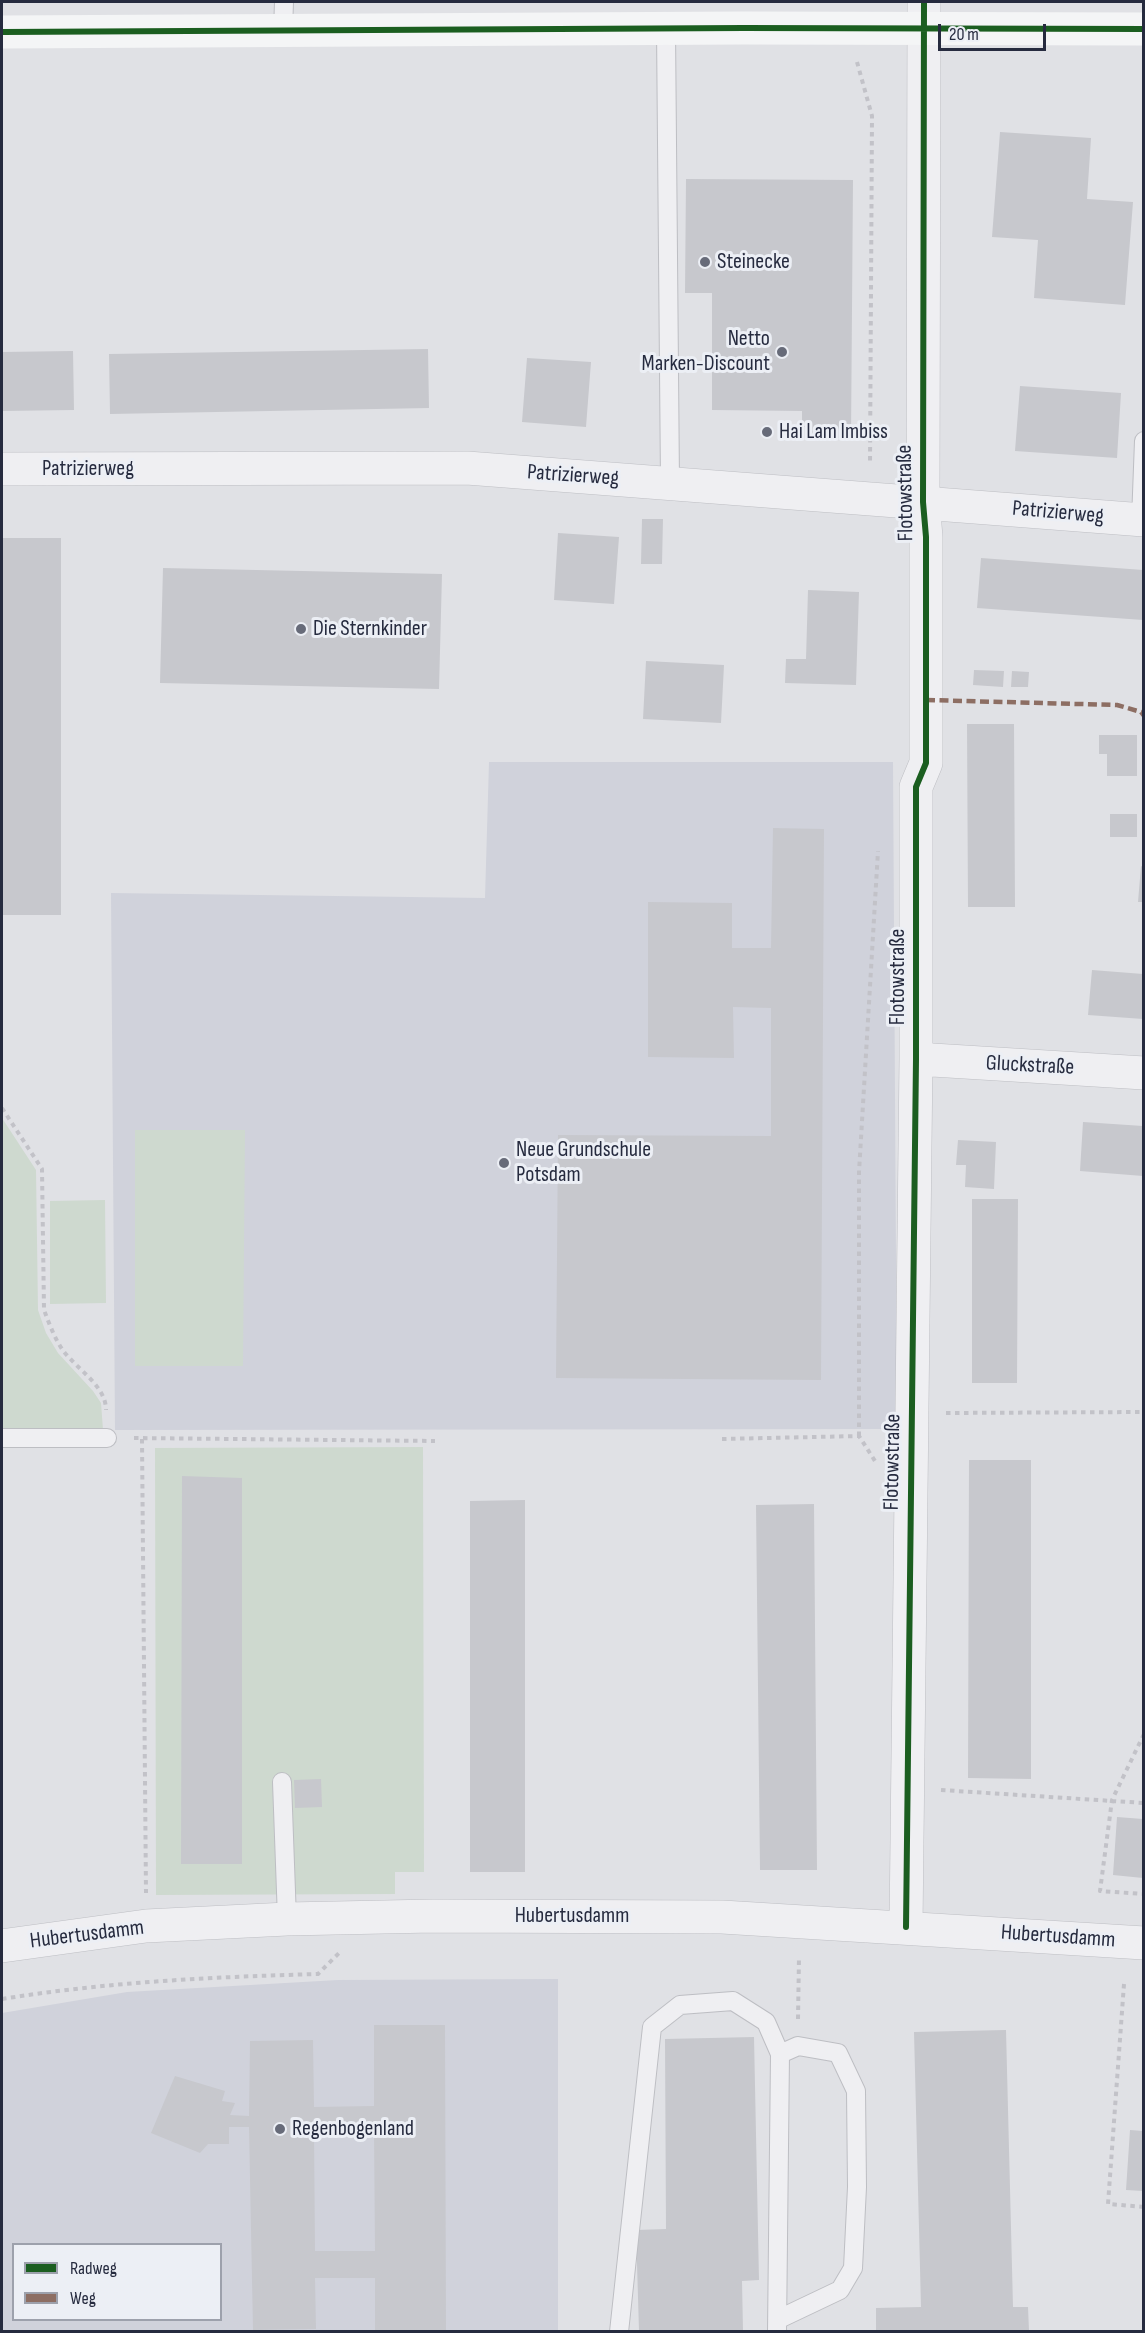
<!DOCTYPE html>
<meta charset="utf-8">
<style>
body{margin:0}
#map{position:relative;width:1145px;height:2333px;overflow:hidden;background:#e0e1e5;font-family:"Sofia Sans Condensed",sans-serif}
canvas{display:block}
.frame{position:absolute;inset:0;border:3px solid #262b3f;pointer-events:none}
.legend{position:absolute;left:12px;top:2243px;width:210px;height:78px;box-sizing:border-box;background:#eceff5;border:2px solid #9da1ac;margin:0;padding:8px 10px;list-style:none;font-size:18px;color:#262b3f}
.legend li{display:flex;align-items:center;gap:12px;height:30px}
.legend b{width:30px;border:2px solid #9da1ac}
.scale{position:absolute;left:938px;top:24px;width:108px;height:27px;box-sizing:border-box;border:3px solid #262b3f;border-top:0;padding-left:8px;font-size:18px;line-height:21px;white-space:nowrap;color:#262b3f;-webkit-text-stroke:4px #eceff5;paint-order:stroke}
</style>
<div id="map">
<canvas width="1145" height="2333"></canvas>
<div class="frame"></div>
<ul class="legend">
<li><b style="height:8px;background:#1b5e20"></b>Radweg</li>
<li><b style="height:8px;background:#8d6e63"></b>Weg</li>
</ul>
<div class="scale">20 m</div>
</div>
<script>
const context = document.querySelector('canvas').getContext('2d');
context.lineJoin = 'round';
function fillPath(path, color) {
  context.fillStyle = color;
  context.fill(path, 'evenodd');
}
function stroke(path, color, width, dash) {
  context.strokeStyle = color;
  context.lineWidth = width;
  context.lineCap = dash ? 'butt' : 'round';
  context.setLineDash(dash || []);
  context.stroke(path);
}
function drawText(font, color, halo, rows, align = 'center') {
  context.font = font + ' "Sofia Sans Condensed",sans-serif';
  context.lineWidth = 6;
  context.setLineDash([]);
  context.textBaseline = 'middle';
  context.strokeStyle = halo;
  context.fillStyle = color;
  for (const [text, x, y, turn = 0] of rows) {
    context.save();
    context.translate(x, y);
    context.rotate((+turn || 0) * Math.PI / 180);
    context.textAlign = isNaN(turn) ? turn : align;
    if (halo) context.strokeText(text, 0, 0);
    context.fillText(text, 0, 0);
    context.restore();
  }
}
const built = new Path2D(`
 M489 762H893L897 1429 115 1430 111 893 485 898Z
 M558 1979V2331L2 2332V2013L127 1992 338 1980ZM14 2244H220V2320H14Z`);
const green = new Path2D(`
 M2 1118 36 1170 38 1310 46 1333 58 1353 93 1391 101 1403 103 1430H2Z
 M135 1130H245L243 1366H135Z
 M105 1200 106 1303 50 1304V1201Z
 M423 1447 424 1872H395V1894L156 1895 155 1448Z`);
const building = new Path2D(`
 M1000 132 1091 138 1087 199 1133 202 1125 305 1034 298 1038 240 992 237Z
 M686 179 853 180 851 438H802V411L712 410V293H685Z
 M428 349 429 408 110 414 109 354Z
 M73 351 74 410 2 411V352Z
 M527 358 591 362 586 427 522 422Z
 M1020 386 1121 393 1117 458 1015 451Z
 M642 519H663L662 564H641Z
 M558 533 619 537 614 604 554 600Z
 M2 538H61V915H2Z
 M981 558 1143 570V620L977 608Z
 M163 568 442 574 439 689 160 683Z
 M808 590 859 592 856 685 785 683 786 659H806Z
 M646 661 724 665 721 723 643 719Z
 M974 670 1004 671 1003 687 973 685Z
 M1012 671 1029 672 1028 687H1011Z
 M967 724H1014L1015 907H968Z
 M1099 735H1137V776H1107V754H1099Z
 M1110 814H1137V837H1110Z
 M773 828 824 829 821 1380 556 1378 558 1135 771 1136V1008L733 1007 734 1058 648 1057V902L732 903V948H771Z
 M1141 866 1143 867V902H1138Z
 M1092 970 1143 974V1019L1088 1015Z
 M1083 1122 1143 1126V1176L1080 1171Z
 M958 1140 996 1142 994 1189 965 1187 966 1165H956Z
 M972 1199H1018L1017 1383H972Z
 M969 1460H1031V1779L968 1778Z
 M182 1476 242 1478V1864H181Z
 M525 1500V1872H470V1501Z
 M814 1504 817 1870H760L756 1505Z
 M321 1779 322 1807 295 1808 294 1780Z
 M1117 1817 1143 1819V1878L1113 1875Z
 M374 2025H445L446 2331H375V2278H315L316 2329 253 2330 249 2127H229V2144H208L200 2153 151 2133 175 2076 225 2091 222 2101 235 2103 230 2115 249 2116 250 2041 313 2040 314 2107 374 2106ZM374 2130 375 2251H315L314 2131Z
 M1006 2030 1013 2307H1028L1029 2331H876V2308L921 2307 914 2032Z
 M754 2037 759 2280 742 2281 743 2331H639L636 2230 666 2229 665 2039Z
 M1130 2130 1143 2131V2191L1126 2190Z`);
const path = new Path2D(`
 M857 62 872 116 870 464
 M2 1108 42 1169 44 1310C49 1323 54 1337 62 1349 76 1369 106 1385 106 1410
 M946 1413 1144 1412
 M859 1436V1172L878 851
 M134 1438 435 1441
 M142 1439 146 1893
 M722 1439 859 1436 875 1461
 M1144 1734 1112 1800 1100 1891 1144 1894
 M941 1790 1144 1803
 M1124 1984 1108 2204 1144 2207
 M2 1999C107 1982 212 1977 318 1974L339 1953
 M798 2019 799 1957`);
const lane = new Path2D(`
 M666 29 670 483
 M283 31 284 2
 M1141 520 1144 441
 M2 1438H107
 M282 1782 287 1919
 M779 2319 840 2290 853 2268 857 2187 856 2091 838 2053 798 2046 780 2054
 M619 2332 652 2027 680 2005 733 2001 766 2022 780 2054 777 2332`);
const street = new Path2D(`
 M2 469 467 468 1144 520
 M916 1059 1144 1073
 M906 1927 916 1059V787L926 763V537L923 502 924 2
 M2 1946 146 1926 287 1919 433 1916 722 1917 1144 1943`);
const secondary = new Path2D(`
 M2 32 744 28 1144 29`);
const quiet = new Path2D(`
 M926 700 1117 705 1141 712 1144 716`);
const cycleway = new Path2D(`
 M2 32 744 28 1144 29
 M906 1927 916 1059V787L926 763V537L923 502 924 2`);
const markers = [
 [705,262,6,"#676b79"],
 [782,352,6,"#676b79"],
 [767,432,6,"#676b79"],
 [301,629,6,"#676b79"],
 [504,1163,6,"#676b79"],
 [280,2129,6,"#676b79"]
];
const poiNames = [
 ["Steinecke",717,262],
 ["Netto",770,339,"right"],
 ["Marken-Discount",770,364,"right"],
 ["Hai Lam Imbiss",779,432],
 ["Die Sternkinder",313,629],
 ["Neue Grundschule",516,1150],
 ["Potsdam",516,1175],
 ["Regenbogenland",292,2129]
];
const streetNames = [
 ["Patrizierweg",88,469],
 ["Patrizierweg",573,476,4],
 ["Flotowstraße",906,493,-91],
 ["Patrizierweg",1058,513,5],
 ["Flotowstraße",898,977,-90],
 ["Gluckstraße",1030,1066,3],
 ["Flotowstraße",893,1462,-89],
 ["Hubertusdamm",572,1916],
 ["Hubertusdamm",87,1935,-7],
 ["Hubertusdamm",1058,1937,4]
];
fillPath(built, '#d0d2db');
fillPath(green, '#ced9cf');
fillPath(building, '#c7c8cd');
stroke(lane, '#bdbec3', 20);
stroke(street, '#bdbec3', 34);
stroke(path, '#c2c2c8', 4, [4.5, 4.5]);
stroke(lane, '#efeff2', 18);
stroke(street, '#efeff2', 33);
stroke(secondary, '#f4f5f6', 33);
stroke(quiet, '#8d6e63', 4.5, [9, 4.5]);
stroke(cycleway, '#1b5e20', 6);
for (const [x, y, r, color] of markers) {
  const dot = new Path2D();
  dot.arc(x, y, r, 0, 2 * Math.PI);
  context.fillStyle = color;
  context.fill(dot);
  stroke(dot, '#eceff5', 2);
}
drawText('22px', '#262b3f', '#eceff5', poiNames, 'left');
drawText('22px', '#262b3f', '#eceff5', streetNames);
</script>
